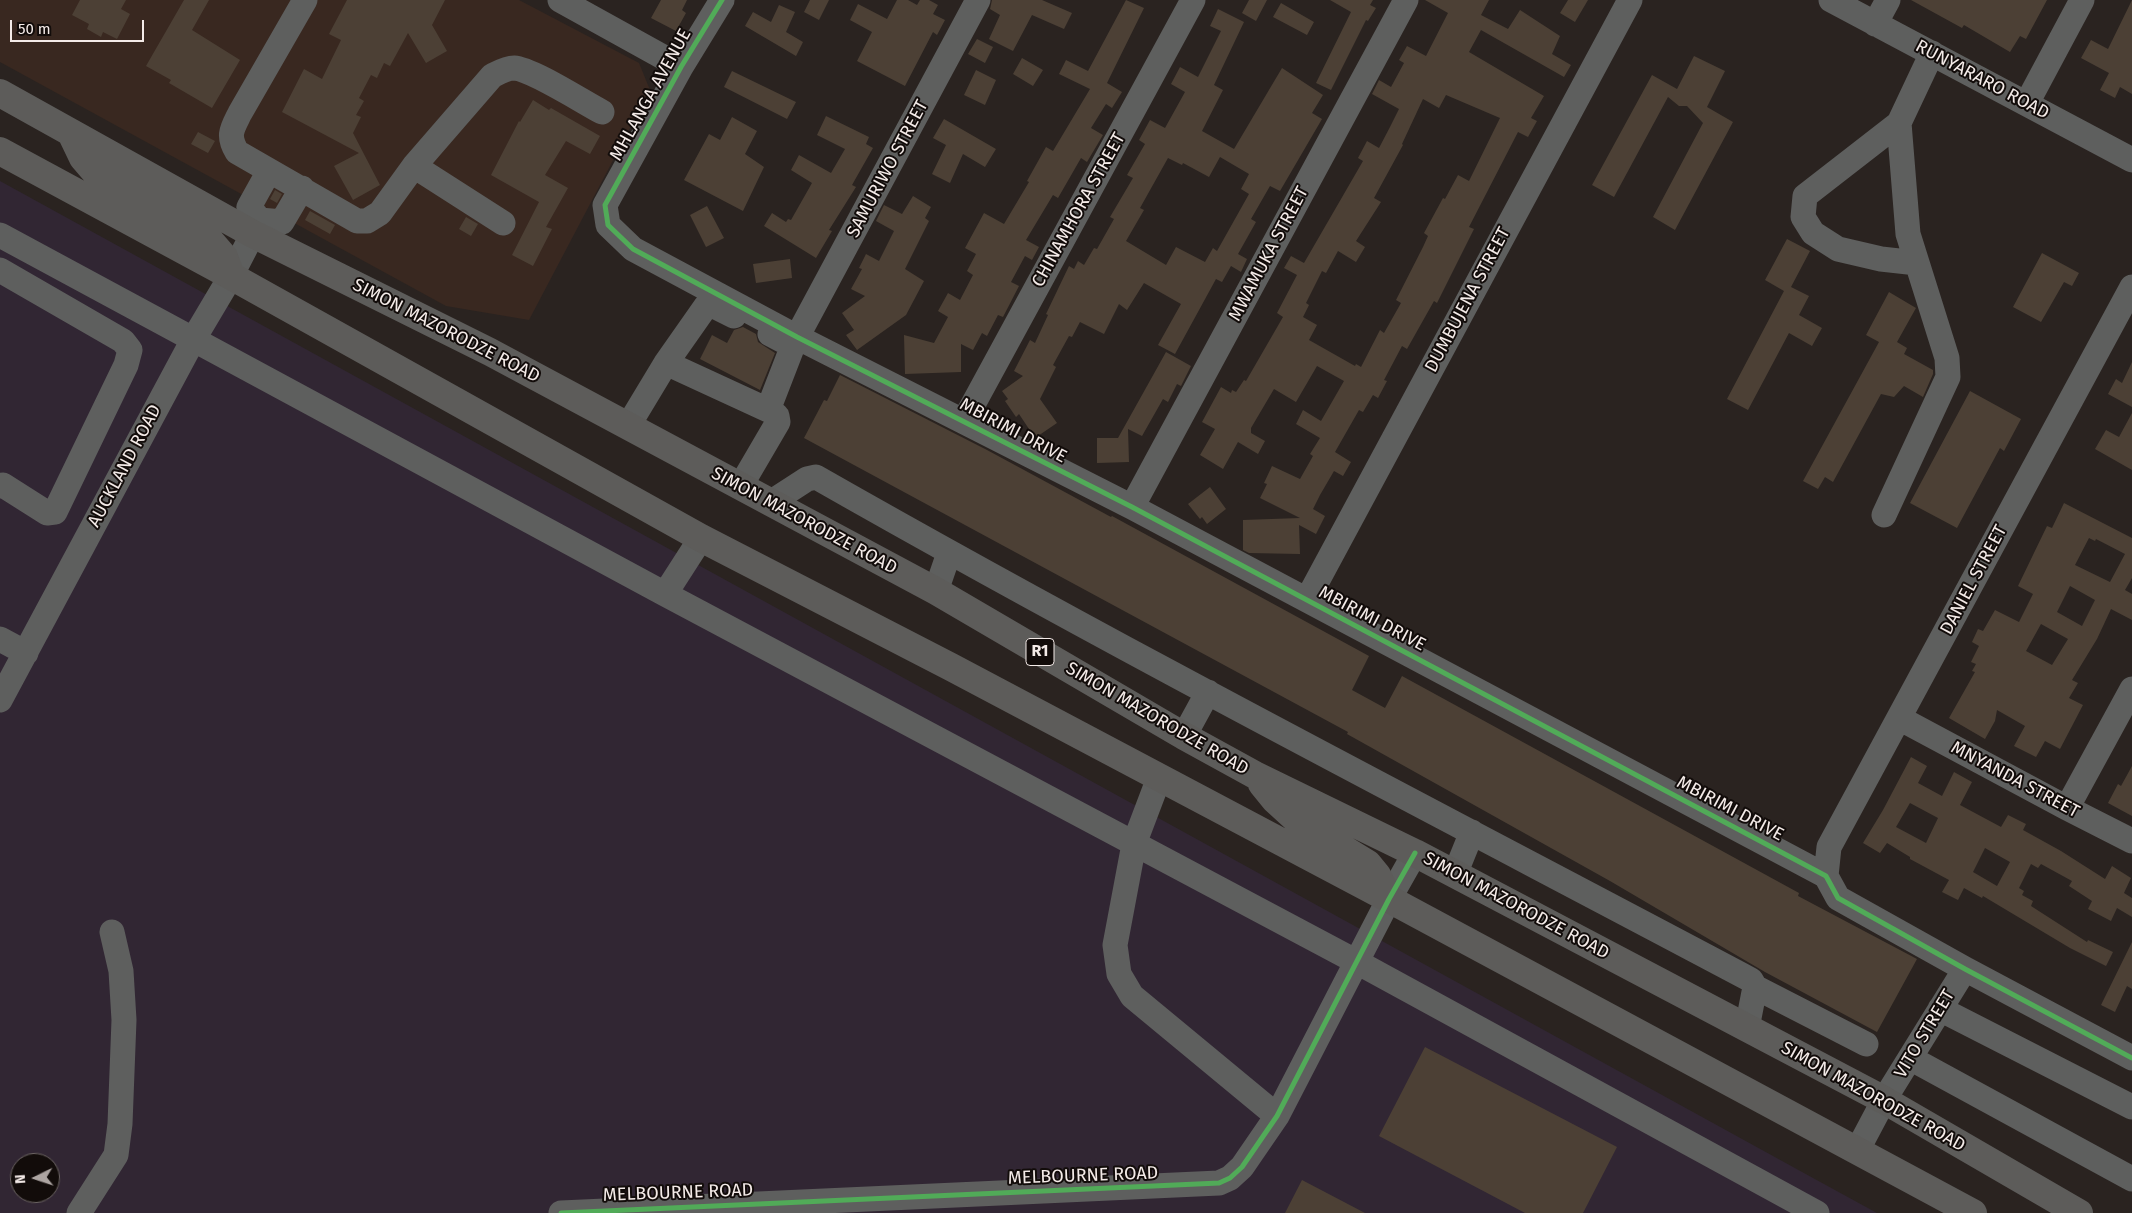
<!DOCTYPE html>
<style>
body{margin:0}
#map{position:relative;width:2132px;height:1213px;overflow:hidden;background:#2a2320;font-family:"Fira Sans",sans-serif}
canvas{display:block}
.north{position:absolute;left:10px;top:1153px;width:50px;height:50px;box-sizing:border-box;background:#120c0a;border:1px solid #6c6563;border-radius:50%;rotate:266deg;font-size:14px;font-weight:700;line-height:20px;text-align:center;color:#f4ebe8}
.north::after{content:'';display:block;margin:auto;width:18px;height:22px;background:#ada5a2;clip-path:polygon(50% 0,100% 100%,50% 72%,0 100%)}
.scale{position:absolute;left:10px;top:20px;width:134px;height:22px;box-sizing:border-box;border:2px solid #f4ebe8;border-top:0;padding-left:6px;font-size:15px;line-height:18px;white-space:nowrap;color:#f4ebe8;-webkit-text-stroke:4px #120c0a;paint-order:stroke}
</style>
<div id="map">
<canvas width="2132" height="1213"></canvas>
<div class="north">N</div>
<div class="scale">50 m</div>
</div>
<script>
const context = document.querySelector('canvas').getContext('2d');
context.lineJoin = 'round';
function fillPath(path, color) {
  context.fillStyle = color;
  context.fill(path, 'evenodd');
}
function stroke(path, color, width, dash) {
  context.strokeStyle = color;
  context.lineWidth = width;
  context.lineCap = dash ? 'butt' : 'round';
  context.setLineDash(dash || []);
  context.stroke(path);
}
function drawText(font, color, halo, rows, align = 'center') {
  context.font = font + ' "Fira Sans",sans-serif';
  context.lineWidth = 4;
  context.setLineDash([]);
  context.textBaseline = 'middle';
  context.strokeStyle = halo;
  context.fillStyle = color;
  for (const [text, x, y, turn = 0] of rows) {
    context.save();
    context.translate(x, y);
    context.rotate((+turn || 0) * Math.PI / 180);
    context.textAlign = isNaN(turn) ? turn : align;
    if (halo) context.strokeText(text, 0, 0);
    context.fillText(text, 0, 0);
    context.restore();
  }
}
const built = new Path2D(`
 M0 0H519L639 63 650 90 529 320 446 306 0 62Z`);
const industrial = new Path2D(`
 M0 181 1813 1178 1877 1213H0ZM20 1163H50V1193H20Z`);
const building = new Path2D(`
 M80 0H126L121 9 130 14 117 39 103 32 101 37 87 29 89 24 72 15Z
 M184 0H209L192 30 240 60 212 108 169 83 171 80 146 66Z
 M347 0H445L432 25 447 51 426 63 408 33 390 66 384 63 377 78 371 75 359 98 364 101 356 115 361 117 353 133 380 185 353 200 334 166 359 153 282 112 304 69 322 79 341 40 329 34Z
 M661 0H687L682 10 686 13 676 31 651 18Z
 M810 0H829L819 20 804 12Z
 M897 0H908L917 5 920 0H929L938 5 933 14 945 20 937 35 933 32 905 86 857 61 872 32 850 20 858 4 887 19Z
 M992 0H1042L1072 13 1064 29 1032 15 1013 51 989 39 1000 15 990 9Z
 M1126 0 1144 8 1107 83 1122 92 1112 108 1106 104 1091 128 1103 135 1087 162 1081 158 1058 198 1053 195 1026 240 1039 247 1032 260 1025 256 1011 282 1019 286 1003 317 998 315 987 336 982 333 973 350 961 344V372L905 374 904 335 934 343 948 317 938 311 948 293 960 300 973 275 967 271 976 254 965 248 984 213 1004 224 1029 182 1027 181 1046 147 1053 151 1090 89 1059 74 1066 60 1088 71Z
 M1249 0H1267L1256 21 1242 13Z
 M1330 0H1373L1370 5 1376 8 1368 21 1366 20 1331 90 1316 83 1351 12Z
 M1425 0H1489L1481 15 1508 29 1520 10 1560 36 1552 54 1571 65 1564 77 1481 30 1469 52 1544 96 1531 118 1537 121 1528 137 1518 132 1469 227 1474 229 1437 303 1434 301 1407 349 1402 346 1384 380 1387 381 1378 398 1373 395 1363 412 1359 410 1335 452 1351 462 1343 476 1334 471 1320 495 1313 509 1325 516 1316 534 1299 525 1300 554 1249 553 1243 550V520L1300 518 1260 498 1267 484 1264 483 1272 466 1300 479 1313 456 1310 454 1320 438 1296 424 1303 410 1321 421 1344 381 1317 366 1296 402 1274 389 1251 428V433L1265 441 1258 454 1238 442 1223 469 1200 455 1215 429 1202 422 1221 387 1231 393 1232 390 1236 392 1244 380 1246 381 1283 317 1277 313 1297 275 1284 268 1291 256 1304 263 1363 161 1358 158 1367 141 1379 148 1390 127 1399 109 1372 94 1379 80 1391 87 1404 63 1399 60 1407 46 1426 56 1448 13ZM1446 95 1500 118 1469 181 1458 175 1445 199 1443 198 1424 233 1428 236 1423 247 1396 300 1401 303 1384 333 1380 330 1361 367 1356 364 1355 366 1309 340 1317 325 1303 317 1309 305 1306 303 1322 271 1326 273 1338 251 1356 262 1365 247 1356 241 1381 202 1374 198 1403 145 1402 144 1423 99 1439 108Z
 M1568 0H1588L1575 22 1560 13Z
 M1911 0H2047L2026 39 2020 36 2010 52 1964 25 1962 28Z
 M2132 0V94L2120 87 2115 98 2100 90 2109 73 2081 58 2091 40 2108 49Z
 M1281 3 1314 22 1307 35 1273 17Z
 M779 5 795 12 786 32 803 42 796 56 745 26 753 12 771 22Z
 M1218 9 1244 22 1214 85 1223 90 1202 131 1234 149 1282 68 1323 95 1312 113 1322 119 1280 191 1270 186 1251 219 1256 222 1238 254 1247 259 1241 272 1231 266 1222 282 1216 279 1175 354 1158 345 1181 304 1144 283 1127 310 1119 304 1104 334 1080 322 1072 337 1069 336 1053 365 1056 367 1040 399 1057 423 1035 438 1019 414 1016 417 1005 401 1008 399 1002 391 1023 376 1014 371 1030 340 1035 343 1048 315 1046 314 1069 266 1074 269 1078 261 1084 265 1094 248 1097 249 1114 219 1110 217 1133 178 1127 175 1145 144 1139 140 1150 120 1165 128 1185 92 1171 84 1180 67 1198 77 1221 31 1210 26ZM1220 157 1249 174 1241 189 1249 194 1217 251 1213 248 1205 262 1176 247 1166 265 1126 241 1144 210 1140 208 1168 158 1182 165 1183 163 1209 177Z
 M977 39 993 47 985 63 968 54Z
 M1694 56 1725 71 1707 107 1733 122 1675 230 1653 217 1703 123 1687 106H1679L1668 97 1614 197 1592 185 1652 75 1677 89Z
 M1022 58 1043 70 1033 86 1013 74Z
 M976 70 996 80 985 105 964 95Z
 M732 71 796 102 787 119 724 87Z
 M533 100 549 110 551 108 600 136 590 154 566 141 545 175 568 188 546 227 552 229 533 266 512 255 539 202 491 175 519 121 520 122Z
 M826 116 869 137 866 144 873 148 852 185 856 187 829 230 832 231 816 258 764 226 772 213 786 222 788 219 791 220 812 183 791 170 799 155 831 173 845 149 817 135Z
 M732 117 757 131 745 154 764 167 743 211 684 180 709 134 720 140Z
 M944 119 996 149 985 167 963 154 950 183 932 174 946 145 933 138Z
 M198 132 215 141 208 153 191 144Z
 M275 190 282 194 277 203 270 199Z
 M913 196 931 207 925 218 929 221 905 269 924 281 906 315 857 350 846 335 854 330 842 313 865 296 851 289 862 269 859 268 866 254 879 261 894 231 876 221 884 205 902 214Z
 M707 206 724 238 706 247 690 215Z
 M310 211 335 225 330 234 305 220Z
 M466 217 478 224 471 236 459 229Z
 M1787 239 1810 251 1791 287 1809 296 1799 315 1822 328 1812 346 1789 333 1748 410 1727 399 1784 291 1765 280Z
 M2042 253 2079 273 2072 286 2064 282 2041 322 2013 307Z
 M790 259 792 278 756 283 753 264Z
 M1889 292 1916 308 1897 342 1907 348 1904 354 1933 370V374L1923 397 1904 386 1894 397 1881 394 1833 482 1825 477 1818 489 1803 481 1879 342 1866 335Z
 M743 327 756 334 758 342 775 353 760 390 700 359 712 335 727 343 734 330Z
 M1166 352 1191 366 1181 386 1177 384 1168 402 1163 399 1142 436 1128 429 1129 462 1097 463V438H1118Z
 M2132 362V407L2108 394 2116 379 2122 383Z
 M840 375 987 450 1111 517 1112 516 1369 656 1352 690 1385 708 1402 676 1799 893 1798 896 1917 959 1877 1032 1765 972 1610 881 1347 734 1348 732 804 438 824 400 827 401Z
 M1970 391 2021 419 2004 451 2000 448 1957 528 1910 503Z
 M2132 413V470L2095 449 2106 430 2119 437Z
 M1210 487 1226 509 1207 524 1202 517 1200 519 1188 504Z
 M2064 503 2132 538V578L2125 590 2132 594V620L2111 609 2097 639 2072 680 2078 683 2069 698 2083 705 2060 749 2045 741 2036 757 2014 746 2025 726 1997 710 1995 721 1985 739 1949 718 1975 672 1972 671 1976 664 1971 662 1979 646 1972 642 1978 629 1983 631 1995 610 2019 622 2033 594 2018 586 2047 526 2052 528ZM2089 538 2095 541 2096 539 2125 554 2110 582 2075 565ZM2070 586 2095 600 2082 626 2057 612ZM2041 624 2068 639 2052 665 2026 651Z
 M1911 757 1927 766 1918 783 1942 796 1954 772 1972 782 1960 805 2001 827 2008 815 2026 824 2023 830 2061 851 2105 879 2112 866 2131 878 2124 893 2132 898V917L2117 908 2111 921 2088 909 2092 901 2069 886 2072 881 2041 864 2038 868 2031 864 2019 888 2024 891 2022 895 2033 901 2031 906 2087 942 2088 940 2113 952 2106 966 2070 948 1983 896 1982 898 1964 888 1958 900 1942 892 1949 880 1910 859V857L1887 843 1880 853 1863 843 1883 810ZM1910 803 1938 818 1926 843 1896 827ZM1985 848 2010 862 1997 886 1973 872Z
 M2132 766V816L2108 803 2118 784 2121 786Z
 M2132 942V989L2127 986 2115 1012 2101 1005Z
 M1425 1047 1617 1147 1583 1213H1525L1379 1136Z
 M1302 1180 1365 1213H1285Z`);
const minor = new Path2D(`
 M305 0 240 113C232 129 227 135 237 152L357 221H367L380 213 414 166 492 76C498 73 506 68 514 68 532 69 583 102 602 112
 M560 0 681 67
 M722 0 681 67 605 205 608 225 633 249 797 337 1132 507 1826 876 1838 898 1965 969 2132 1058
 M1831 0 2132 160
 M1875 24 1888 0
 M2027 103 2082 0
 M1899 123 1805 196 1803 217 1813 233 1838 249 1881 259 1917 263
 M414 166 503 223
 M260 220 249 207 269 171
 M0 235 665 594 1357 962 1817 1213
 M0 270 123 341 130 350 126 365 55 512 47 513 3 485 0 486
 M797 337 978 0
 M666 363 768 410 792 348 791 345 770 334
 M964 421 1193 0
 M628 426 666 363 706 306 712 305 734 316
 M740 487 778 422 777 416 769 409
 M770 503 807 479 816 477C1123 652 1438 814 1751 980L1755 987 1747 1028
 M1132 507 1406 0
 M1884 515 1948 377 1947 358 1908 234 1899 123 1932 53
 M936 591 949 553
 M665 594 701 538
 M1307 600 1630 0
 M0 639 26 653
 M0 700 193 340 231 276 260 220 282 222 302 188
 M1899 718 2067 808 2132 841
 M1184 736 1208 692
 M1159 778 1134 844 1115 945 1119 974 1132 996 1277 1116
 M2067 808 2132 689
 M1455 874 1472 832
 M1826 876 1829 847 2132 287
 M1755 987 1866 1044
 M1940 1009 2132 1107
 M1910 1058 2132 1179
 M1857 1151 1884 1100 1965 969
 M79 1213 116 1155 120 1124 124 1020 121 971 112 932
 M561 1213 1219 1183 1230 1178 1242 1167 1277 1116 1389 899 1415 853`);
const highway = new Path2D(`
 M0 93 253 234 490 352 936 591 1184 736 1255 775 1415 853 1884 1100 2079 1213
 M71 133 83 158 101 179 205 235 224 257 231 276
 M0 151 231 276 701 538 951 667 1389 899 1973 1213
 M1262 784 1275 800 1298 821 1368 864 1377 875 1389 899`);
const cycleway = new Path2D(`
 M722 0 681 67 605 205 608 225 633 249 797 337 1132 507 1826 876 1838 898 1965 969 2132 1058
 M561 1213 1219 1183 1230 1178 1242 1167 1277 1116 1389 899 1415 853`);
const shields = [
 [1040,652,28]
];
const shieldNames = [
 ["R1",1040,652]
];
const streetNames = [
 ["RUNYARARO ROAD",1982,80,28],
 ["MHLANGA AVENUE",651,95,-61],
 ["SAMURIWO STREET",888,169,-62],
 ["CHINAMHORA STREET",1079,210,-61],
 ["MWAMUKA STREET",1269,254,-62],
 ["DUMBUJENA STREET",1468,300,-62],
 ["SIMON MAZORODZE ROAD",446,331,27],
 ["MBIRIMI DRIVE",1013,431,28],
 ["AUCKLAND ROAD",125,466,-62],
 ["SIMON MAZORODZE ROAD",804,521,28],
 ["DANIEL STREET",1974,580,-62],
 ["MBIRIMI DRIVE",1372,619,28],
 ["SIMON MAZORODZE ROAD",1157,719,30],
 ["MNYANDA STREET",2015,780,28],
 ["MBIRIMI DRIVE",1730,809,28],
 ["SIMON MAZORODZE ROAD",1516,906,28],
 ["VITO STREET",1925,1034,-59],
 ["SIMON MAZORODZE ROAD",1873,1097,29],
 ["MELBOURNE ROAD",1083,1176,-2],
 ["MELBOURNE ROAD",678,1193,-2]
];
fillPath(built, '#392820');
fillPath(industrial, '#312633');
fillPath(building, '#4c4035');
stroke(minor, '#5e5f5e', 25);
stroke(highway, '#5d5c5a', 28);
stroke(cycleway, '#51ab58', 5);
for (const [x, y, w] of shields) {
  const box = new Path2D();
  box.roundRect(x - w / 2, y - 13.5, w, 27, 4);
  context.fillStyle = '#120c0a';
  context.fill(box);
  stroke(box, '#f4ebe8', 1);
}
drawText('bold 16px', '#f4ebe8', null, shieldNames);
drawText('18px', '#f4ebe8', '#120c0a', streetNames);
</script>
